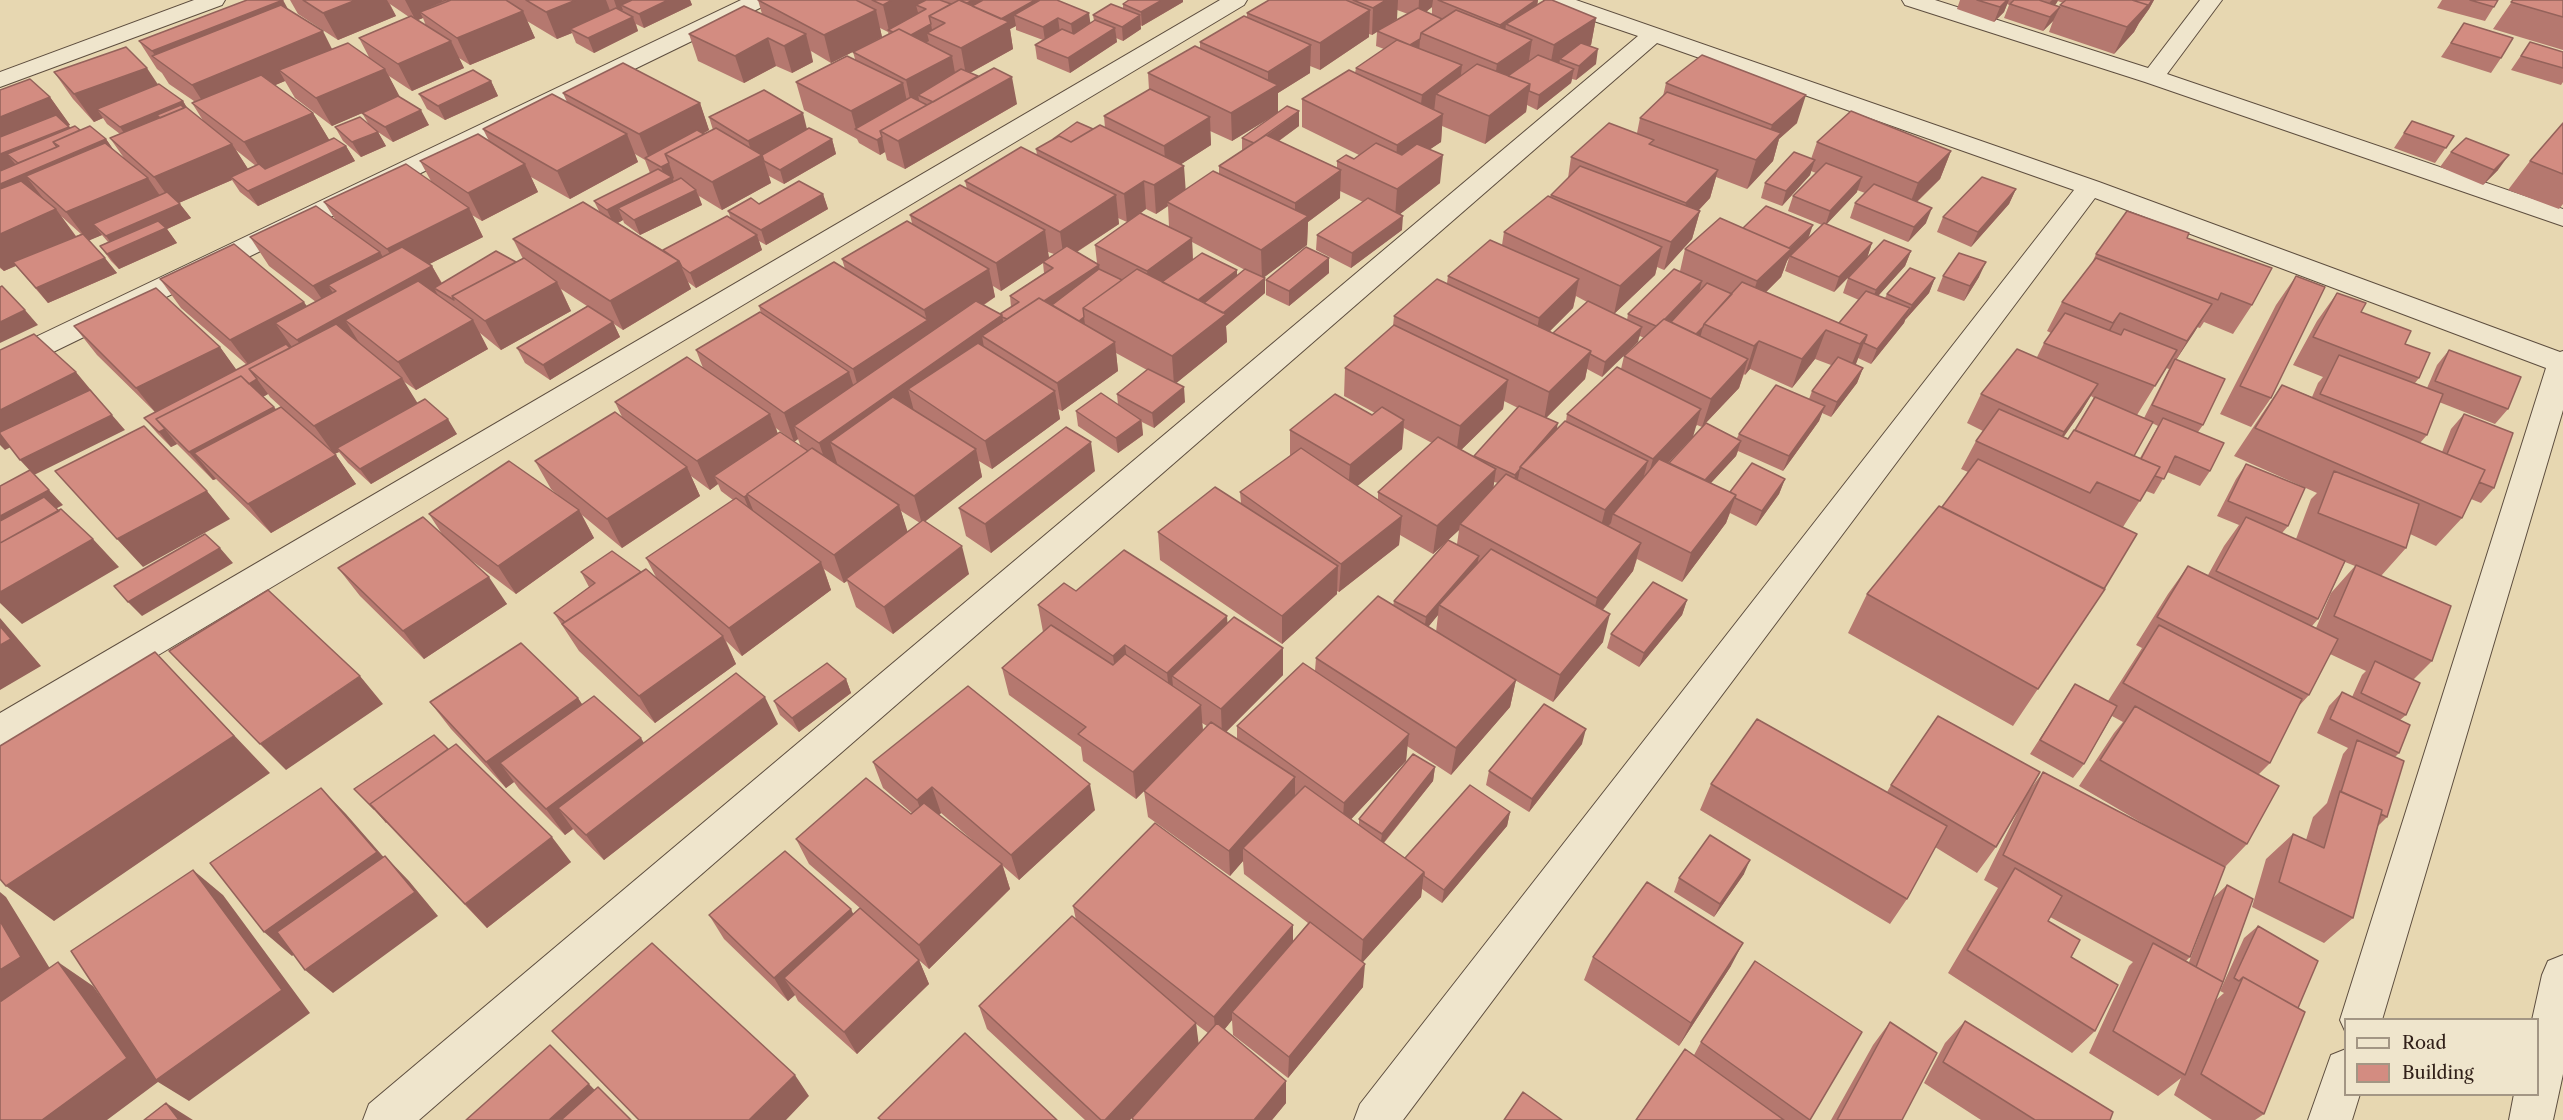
<!DOCTYPE html>
<style>
body{margin:0}
#map{position:relative;width:2563px;height:1120px;overflow:hidden;background:#e7d7b1;font-family:"Libre Caslon Text",serif}
canvas{display:block}
.legend{position:absolute;left:2344px;top:1018px;width:195px;height:78px;box-sizing:border-box;background:#efe5cc;border:2px solid #a39684;margin:0;padding:8px 10px;list-style:none;font-size:18px;color:#312019}
.legend li{display:flex;align-items:center;gap:12px;height:30px}
.legend b{width:30px;border:2px solid #a39684}
</style>
<div id="map">
<canvas width="2563" height="1120"></canvas>
<ul class="legend">
<li><b style="height:8px;background:#efe5cc"></b>Road</li>
<li><b style="height:16px;background:#d38c81"></b>Building</li>
</ul>
</div>
<script>
const context = document.querySelector('canvas').getContext('2d');
context.lineJoin = 'round';
function stroke(path, color, width, dash) {
  context.strokeStyle = color;
  context.lineWidth = width;
  context.lineCap = dash ? 'butt' : 'round';
  context.setLineDash(dash || []);
  context.stroke(path);
}
function fillPath(path, color) {
  context.fillStyle = color;
  context.fill(path, 'evenodd');
}
const minor = new Path2D(`
 M194 0H225L222 5 0 87V72Z
 M741 0H769L766 5 10 373 0 376V354Z
 M1220 0H1247L1244 5 13 742 0 746V713Z
 M1544 0H1576L2099 182 2560 352 2563 351V410L2382 1020H2346V1033L2340 1020 2546 368 2095 198 1403 1120H1354L1360 1104 2074 190 1657 43 419 1120H363L369 1104 1638 36 1547 5Z
 M1902 0H1935L2148 68 2200 0H2222L2167 74 2563 209V226L2145 82 1905 5Z
 M2563 955V1074L2553 1120H2509L2514 1094H2538V1020H2532L2542 975 2548 961Z
 M2346 1049V1094H2360L2352 1120H2308L2331 1055Z`);
const wall = new Path2D(`
 M290 0H690L692 5 644 28 636 24 638 31 594 53 576 43 572 33 557 39 527 21 535 38 470 65 459 58 464 68 412 91 389 76 399 97 429 125 393 142 378 132 386 146 361 157 343 141 335 127 368 123 362 113 332 126 295 98 285 81 275 85 313 113 329 140 346 146 355 161 258 206 240 192 232 180 179 203 191 218 167 229 177 243 119 269 111 261 100 246 108 242 102 235 89 240 117 273 48 303 16 266 4 271 0 268V90L50 97 70 125 68 126 70 128 80 130 106 139 113 149 124 158 110 138 120 134 107 124 103 118 94 122 73 99 54 72 158 84 183 101 187 108 204 122 192 103 194 101 169 84 162 73 157 69 139 41 288 9 332 49 369 57 359 38 409 17 390 4 396 16 338 40 298 14ZM423 18 426 26 417 20ZM236 150 256 166 248 169ZM61 216 81 234 76 236Z
 M758 0H1057L1090 23 1094 21 1093 15 1123 9V4L1183 2 1142 26 1140 25 1141 29 1123 41 1116 38 1117 42 1070 73 1037 59 1035 45 1043 40 1016 30V26L1010 29 1013 49 970 73 1017 104 905 169 887 160 885 152 880 155 859 143 857 139 804 110 796 82 855 59 853 52 889 35 888 32 880 28 882 37 831 63 811 51 813 62 792 73 776 66 744 83 698 61 689 34 762 14Z
 M1269 0H1538L1537 5 1596 18 1591 45 1589 46 1596 64 1576 80 1572 79 1571 83 1537 110 1527 105 1526 112 1485 144 1442 126 1441 142 1430 149 1440 183 1400 214 1402 230 1351 268 1316 250 1317 235 1363 202 1340 191V198L1308 222 1307 245 1264 277 1265 278V293L1226 326 1227 342 1176 383 1185 402 1154 428 1142 422 1143 435 1118 453 1078 426 1076 411 1118 405 1117 394 1147 370 1116 353 1118 371 1062 411 1058 409 1060 419 992 469 979 461 982 477 925 521 969 574 893 634 856 607 847 581 844 583 824 569 831 590 742 656 726 641 736 664 655 723 579 651 554 613 589 587 581 572H641L656 577 646 558 733 500 721 491 718 484 710 490 691 476 700 496 622 548 582 515 594 538 516 594 467 557 507 604 424 659 360 596 338 568 442 534 429 514 559 496 551 489 535 461 623 419 615 402 703 368 696 350 761 313 759 306 845 269 842 259 912 223 910 215 967 189 965 181 1037 155 1036 149 1093 129 1105 128 1104 116 1149 90 1148 73 1200 49V42L1247 18V13ZM1432 7V14L1426 12ZM1397 10 1408 14 1380 30 1397 19ZM1377 32 1376 46 1384 49 1356 68 1355 73 1302 99V127L1359 155 1354 159 1337 161V168L1279 141 1299 126V111L1278 112V93L1310 73V66L1320 70 1369 37V34L1372 35ZM1273 116 1242 138V151L1219 166V173L1185 190 1181 164 1211 145 1210 131 1232 141ZM1168 206 1169 227 1141 213 1146 209 1156 214ZM1118 218 1127 222 1095 245 1097 263 1077 252 1119 224ZM1192 242 1245 270 1237 276V270L1193 260ZM1048 252 1054 254 1049 257ZM1043 263 1044 273 1010 296 1011 307 1000 314 984 305 995 297 993 286 1001 291ZM776 428 794 442 798 439 801 447 778 434ZM901 511 920 523 907 532Z
 M1960 0H2154L2149 9 2139 23 2134 32 2114 54 2049 32 2053 21 2043 31 2004 18 2009 5 2007 4 2004 12 1994 22 1957 9ZM2058 1 2063 3 2060 7 2055 5Z
 M2442 0H2498L2485 21 2437 8Z
 M2513 0H2563V50L2493 29Z
 M2464 23 2501 58 2491 73 2441 57Z
 M2530 42 2563 52V82L2561 85 2511 70Z
 M491 81 498 96 445 120 427 109 419 94Z
 M1666 83 1797 123 1779 139 1773 161 1747 189 1716 177 1710 198 1699 210 1700 211 1692 239 1664 270 1657 267 1655 275 1614 314 1627 320 1628 314 1680 271 1685 249 1743 228 1808 238 1822 225 1788 211 1793 196 1816 173 1811 171 1810 175 1782 206 1761 198 1765 183 1811 159 1817 142 1951 151 1940 179 1917 202 1926 223 1908 242 1850 218 1855 203 1865 193 1857 190V192L1826 224 1872 243 1867 258 1834 292 1785 271 1789 258 1787 261 1781 277 1766 292 1839 323 1859 300 1843 293 1848 278 1911 251 1905 266 1878 296 1885 298 1887 294 1935 278 1929 293 1905 320 1904 323 1871 364 1858 358 1855 364 1863 368 1857 383 1831 417 1822 413 1819 421 1783 471 1738 451 1736 456 1711 483 1730 492 1785 479 1779 494 1756 526 1730 513 1726 523 1682 582 1637 559 1633 571 1603 610V642L1553 702 1513 679 1516 680 1510 707 1451 775 1407 746 1406 761 1351 819 1359 825V819L1435 767 1433 781 1384 843 1405 858 1510 812 1507 826 1442 903 1422 889 1421 897 1363 962V987L1288 1078 1233 1035 1232 1020 1224 1030 1286 1103 1272 1120H1132V1118L1136 1113 1130 1120H1085L987 1029 979 1006 1076 920 1073 906 1293 941 1308 923 1244 874 1243 861 1230 876 1148 817 1144 791 1165 770 1136 799 1083 761 1081 747 1009 695 1002 668 1043 632 1038 605 1076 591 1228 623 1283 648V675L1226 732 1237 739V726L1315 671 1316 658 1393 606 1394 601 1457 544 1459 530 1433 554 1400 535 1399 545 1339 592 1337 591V594L1282 644 1160 560 1158 532 1241 503 1240 492 1290 456V430L1372 415 1375 413 1344 396 1345 368 1393 326 1394 316 1447 283 1448 276 1502 245 1504 232 1550 197 1551 195 1568 178 1571 157 1637 133 1640 118 1663 96ZM1576 296 1587 302 1553 333 1550 331 1573 308ZM1640 336 1644 338 1624 356 1621 369 1567 414 1566 421 1557 428 1546 418 1585 379 1587 369 1602 377ZM1815 359 1831 365 1812 391 1809 399 1739 434 1737 438 1668 463 1697 425 1702 427 1739 388 1744 374 1745 375 1750 369 1792 388ZM1504 401 1518 408 1474 457 1461 450 1503 409ZM1404 428 1432 443 1378 492V500L1357 486 1402 449ZM1494 482 1498 483 1493 488ZM1438 615 1436 632 1428 627ZM1202 723 1207 726 1203 731ZM1196 1024 1208 1033 1198 1044Z
 M563 93 700 103 709 130 703 134H704L713 130 709 117 807 129 832 139 836 154 784 184 769 176 771 183 722 210 699 196 702 205 640 235 624 223 623 220 618 223 663 250 731 219 728 211 759 204 823 194 828 209 766 245 759 241 762 250 696 288 688 282 691 289 623 330 614 324 620 337 550 380 525 363 517 348 587 306 561 289 571 311 501 350 480 333 488 349 416 390 403 381 417 404 457 434 371 484 348 463 339 452 335 454 356 484 271 533 216 479 213 480 177 444 171 447 157 433 144 418 155 412 97 355 74 326 220 347 236 370 247 365 181 308 160 279 307 306 316 302 269 266 250 237 335 219 324 202 431 181 420 161 489 141 483 129 567 102ZM635 154 645 160 650 173 594 201 599 211 513 239 523 259 516 262 442 283 432 266 429 264 483 237 472 215 482 221 538 192 531 177 570 199 638 162ZM268 394 270 397 281 407 276 409 263 397Z
 M2412 121 2454 136 2435 163 2394 148Z
 M2563 123V204L2559 209 2508 190 2530 161Z
 M2451 152 2498 170 2483 185 2440 167Z
 M2016 189 2009 204 1971 247 1937 232 1943 217Z
 M2187 238 2252 305 2233 334 2204 322 2200 328 2197 327 2176 360 2203 425 2198 432 2210 471 2200 486 2167 472 2154 494 2146 491 2123 527 2104 589H2105L2013 726 1848 633 1867 594 1942 507 1968 472 1961 469 1976 441 1983 431 1967 423 1981 394 2037 357 2044 343 2051 333 2047 331 2062 302 2092 263 2096 254ZM2166 368 2169 369 2144 418 2137 415ZM2091 396 2094 398 2075 430 2068 439 2063 438 2081 412ZM2152 423 2158 426 2140 458 2134 456Z
 M1329 258V273L1289 306 1266 295V280Z
 M1943 276 1979 277 1964 301 1937 291Z
 M2296 276 2271 398 2251 427 2220 414 2276 305Z
 M2337 293 2361 312 2405 344 2419 378 2415 383 2427 388 2437 365 2449 350 2508 409 2495 424 2439 402 2427 435 2420 443 2442 452 2451 429 2464 414 2494 488 2481 503 2471 499 2462 518 2436 546 2410 534 2406 548 2381 576 2432 661 2413 680 2406 715 2400 720 2399 753 2395 757 2387 817 2378 826 2353 918 2324 943 2252 907 2266 859 2293 834 2306 840 2313 817 2327 803 2343 754 2348 748 2317 733 2329 706 2342 692 2352 697 2362 675 2366 671 2330 654 2309 695 2298 707 2270 763 2258 775 2247 844 2225 867 2190 957 2186 961 2189 962 2213 898 2227 885 2204 1027 2216 1000 2224 993 2220 991 2244 938 2258 926 2298 1008 2264 1114 2255 1120H2212L2174 1095 2181 1078 2158 1096 2089 1053 2129 966 2133 962 2050 917 2048 921 2071 957 2095 1031 2072 1053 1948 973 1998 888 1984 880 2018 811 1996 847 1977 873 1935 847 1907 899 1890 924 1700 810 1711 784 1887 792 1891 785 2029 791 2043 772 2154 830 2079 786 2114 733 2123 722 2112 716 2084 764 2073 778 2030 754 2075 684 2108 701 2142 648 2136 645 2168 594 2188 566 2208 575 2224 546 2239 525 2217 516 2236 479 2246 464 2288 526 2282 533 2296 539 2311 499 2317 493 2234 456 2262 414 2282 385 2312 397 2318 383 2323 377 2293 365 2317 321ZM2345 562 2355 566 2331 593 2316 628 2312 626 2318 619Z
 M1095 471 991 553 966 536 959 508Z
 M1687 600 1682 615 1639 667 1607 648 1611 634Z
 M846 679 851 693 799 732 780 715 774 701Z
 M578 698 582 704 644 743 778 724 604 860 577 834 573 829 565 835 519 789 514 782 506 788 451 729 430 702Z
 M1582 744 1529 812 1486 785 1489 771Z
 M873 762 1095 810 1019 880 1003 866 1010 889 929 969 870 917 919 960 929 984 857 1054 798 1001 795 995 788 1001 724 939 709 915 851 909 853 915 860 908 809 864 796 839 911 814 912 813 883 788ZM941 813 986 852 939 815Z
 M354 789 571 862 487 928Z
 M1744 874 1714 917 1674 892 1679 878Z
 M1593 957 1731 966 1679 1046 1584 980Z
 M1965 1021 2110 1120H1981L1924 1083 1945 1043Z
 M1890 1022 1902 1120H1831L1873 1045Z
 M1701 1042 1810 1120H1636L1694 1055Z`);
const shadedWall = new Path2D(`
 M283 0 298 27 159 61 152 51Z
 M356 0H387L396 16 338 40 323 13Z
 M405 0H442L446 9 426 8 429 15 420 12 423 18 416 21Z
 M576 0H606L612 16 570 29 572 33 557 39 546 12Z
 M614 0H646L621 5 623 10 618 12Z
 M668 0H690L692 5 644 28 639 14Z
 M892 0H927L926 9 916 5 919 16 889 31 883 5Z
 M973 0H1001L979 12 963 5Z
 M1035 0H1041L1014 15 1016 26 1010 29 1013 49 966 75 961 48 998 20Z
 M1162 0H1183V2L1142 26 1141 12Z
 M1386 0H1398L1397 19 1372 35 1373 8Z
 M1419 0H1433L1432 7 1418 18Z
 M1536 0H1538L1534 26 1506 24 1503 48 1497 52 1500 25Z
 M2007 0H2009L2004 12 1994 22 2000 7Z
 M2052 0H2058L2056 4 2044 16 2050 2Z
 M2152 0H2154L2149 9 2139 23 2134 32 2114 54 2127 27Z
 M2060 7 2053 21 2043 31 2050 17Z
 M876 10 882 37 831 63 824 35Z
 M1370 10 1369 37 1320 70V43Z
 M523 11 535 38 470 65 457 38Z
 M1089 13 1091 27 1073 38 1071 24Z
 M1140 15 1141 29 1123 41 1122 27Z
 M633 17 638 31 594 53 588 38Z
 M1058 18 1060 33 1045 41 1043 27Z
 M1596 18 1591 45 1566 61 1560 59 1559 66 1549 72 1554 45Z
 M931 24 933 35 927 33 929 41 908 52 905 38Z
 M1115 28 1117 42 1070 73 1068 58Z
 M323 31 337 59 279 70 285 81 210 113 192 85Z
 M806 34 813 62 792 73 784 46Z
 M768 38 776 66 744 83 735 56Z
 M1420 39 1419 54 1409 46Z
 M1532 40 1528 67 1493 92 1497 64Z
 M451 41 464 68 412 91 398 64Z
 M1311 45 1310 73 1278 93V113L1232 141 1231 113 1268 91V72Z
 M1598 49 1596 64 1576 80 1579 66Z
 M952 56 957 84 918 95 920 104 912 108 906 80Z
 M1462 65 1459 93 1436 94 1434 112 1419 123 1422 95Z
 M147 68 165 95 97 109 103 118 94 122 74 94Z
 M385 69 400 97 332 126 316 98Z
 M1574 69 1571 83 1537 110 1539 95Z
 M1012 77 1017 104 905 169 898 141Z
 M491 81 498 96 445 120 438 106Z
 M903 83 909 111 856 129 851 111Z
 M1530 84 1526 112 1485 144 1489 116Z
 M1806 95 1797 123 1779 139 1773 161 1747 189 1756 160 1764 151 1772 125Z
 M50 97 70 125 0 153V117Z
 M183 101 192 116 163 120 157 115 165 127 130 142 120 127Z
 M700 103 709 130 651 162 650 161 639 134Z
 M421 110 429 125 393 142 385 127Z
 M1299 111V126L1255 158V144Z
 M313 113 330 141 262 171 244 142Z
 M803 113 810 141 764 161 771 183 722 210 712 182 754 159 748 141Z
 M1443 114 1441 142 1395 173 1397 145Z
 M1210 117 1211 145 1166 174 1164 146Z
 M69 127 80 141 59 146 53 142 7 154 17 166 0 172V154Z
 M378 132 386 146 361 157 352 142Z
 M627 134 638 162 570 199 557 171Z
 M882 137 885 152 880 155 877 140Z
 M106 139 126 168 26 176 46 202 0 222V184Z
 M832 139 836 154 784 184 780 170Z
 M232 144 250 172 231 177 232 180 174 205 154 177Z
 M346 146 355 161 258 206 248 191Z
 M1951 151 1940 179 1907 211 1918 183Z
 M1443 155 1440 183 1395 218 1397 189Z
 M2509 155 2498 170 2483 185 2494 170Z
 M1815 160 1810 175 1782 206 1786 191Z
 M669 163 674 178 673 179 678 192 618 208 623 220 614 225 607 210 666 180 661 167Z
 M525 164 538 192 482 221 468 193Z
 M1184 166 1186 194 1167 202 1168 206 1156 214 1154 185Z
 M1341 170 1340 198 1308 222 1307 245 1262 279 1261 250 1295 226V203Z
 M1718 170 1710 198 1679 231 1686 203Z
 M1862 177 1857 192 1825 226 1830 211Z
 M148 178 167 206 93 224 102 235 88 241 66 212Z
 M1144 181 1146 209 1127 223 1124 194Z
 M2016 189 2009 204 1971 247 1978 232Z
 M696 190 702 205 640 235 634 220Z
 M823 194 828 209 766 245 761 230Z
 M1116 195 1119 224 1064 260 1060 232Z
 M180 204 191 218 167 229 177 243 119 269 107 254 116 250 106 236Z
 M469 208 483 237 404 277 387 249Z
 M1932 208 1926 223 1908 242 1914 227Z
 M56 209 77 238 4 271 0 267V234Z
 M1700 211 1692 239 1664 270 1671 242Z
 M1403 216 1402 230 1351 268 1352 253Z
 M1813 225 1808 239 1790 256 1787 261 1781 277 1748 310 1757 281Z
 M1045 230 1049 259 1043 262V263L1001 291 996 263Z
 M757 235 762 250 696 288 690 273Z
 M1192 238 1193 267 1150 300 1147 271Z
 M1872 243 1867 258 1834 292 1839 277Z
 M1662 247 1655 275 1614 314 1620 286Z
 M1911 251 1905 266 1870 305 1876 290Z
 M380 252 397 280 336 291 328 285 343 308 332 314 313 286Z
 M105 258 117 273 48 303 36 288Z
 M1329 258V273L1289 306V291Z
 M679 261 691 289 623 330 610 301Z
 M1986 262 1979 277 1964 301 1970 286Z
 M1099 265 1101 280 1053 312 1012 322Z
 M432 266 448 295 434 288 440 299 345 320 360 344 316 368 297 340 275 323 292 347 251 368 230 340 304 302 321 327Z
 M989 269 995 297 932 338 861 397 853 369 927 321 924 310Z
 M1237 270V285L1204 311 1191 305Z
 M1265 278V293L1226 326 1227 342 1174 385 1172 356Z
 M1935 278 1929 293 1905 320 1912 305Z
 M1579 279 1573 308 1534 347 1539 318Z
 M1702 281 1698 296 1669 326 1658 327Z
 M557 282 571 311 501 350 485 321Z
 M2212 304 2194 333 2174 363 2187 341Z
 M1910 308 1904 323 1871 364 1877 349Z
 M25 310 38 325 0 343V322Z
 M2120 313 2104 342 2096 351 2113 323Z
 M1002 315 1007 344 982 336 986 359 908 389 914 411 830 442 838 466 829 472 819 443Z
 M1084 317 1086 332 1076 323Z
 M473 320 488 349 416 390 398 362Z
 M613 322 620 337 550 380 543 365Z
 M1642 327 1638 342 1602 377 1605 362Z
 M1703 327 1699 342 1694 337Z
 M1826 330 1815 359 1792 388 1802 359Z
 M1867 335 1856 364 1848 373 1860 344Z
 M1759 341 1750 369 1745 375 1754 346Z
 M1115 342 1118 371 1062 411 1057 383Z
 M220 347 241 376 159 417 136 388Z
 M1591 351 1585 379 1544 420 1549 392Z
 M1748 359 1739 388 1702 427 1711 399Z
 M1863 368 1857 383 1831 417 1837 402Z
 M76 372 100 401 5 450 0 445V410Z
 M849 372 858 400 794 426 798 439 794 442 784 413Z
 M402 378 420 407 337 448 339 452 334 454 314 426Z
 M257 379 268 394 180 442 166 428Z
 M1508 380 1503 409 1456 455 1460 426Z
 M2098 384 2081 412 2047 460 2064 432Z
 M1184 387 1185 402 1154 428 1152 413Z
 M1055 391 1060 419 992 469 985 441Z
 M1825 406 1819 421 1783 471 1789 456Z
 M274 407 295 436 194 453 216 479 213 480 189 452Z
 M1701 409 1693 437 1645 487 1653 459Z
 M770 414 781 442 714 476 718 484 710 490 697 461Z
 M112 415 125 430 34 475 20 460Z
 M448 419 457 434 371 484 360 469Z
 M1141 420 1143 435 1118 453 1116 438Z
 M1404 420 1402 449 1348 494 1350 465Z
 M1558 423 1555 438 1521 467Z
 M165 429 177 444 171 447 159 432Z
 M1741 441 1736 456 1696 499 1701 484Z
 M1091 442 1095 471 991 553 985 524Z
 M976 449 982 477 922 524 914 496Z
 M336 455 356 484 271 533 248 504Z
 M1648 461 1640 490 1613 514 1611 523 1598 538 1605 510Z
 M687 467 700 496 622 548 607 519Z
 M1496 469 1492 498 1460 524 1459 530 1433 554 1437 526Z
 M1520 469 1517 484 1512 490 1515 475Z
 M1785 479 1779 494 1756 526 1762 511Z
 M49 490 63 505 0 538V516Z
 M207 491 230 519 143 567 117 539Z
 M747 495 753 510 750 512 744 497Z
 M1736 495 1726 523 1682 582 1691 553Z
 M899 505 908 533 846 579 847 581 844 583 834 555Z
 M579 510 594 538 516 594 498 566Z
 M1402 516 1399 545 1339 592 1341 564Z
 M93 539 119 567 22 624 0 603V592Z
 M1641 543 1633 571 1590 626 1597 598Z
 M962 546 969 574 893 634 884 607Z
 M220 548 233 563 142 616 128 602Z
 M1479 556 1476 570 1439 605 1438 615 1424 632 1426 617Z
 M821 562 831 590 742 656 729 628Z
 M1338 566 1337 594 1282 644V616Z
 M489 577 507 604 424 659 403 631Z
 M1687 600 1682 615 1639 667 1644 653Z
 M1610 614 1603 642 1553 702 1560 675Z
 M1227 616 1229 643 1172 676 1174 697 1170 700 1167 673Z
 M0 618 41 666 0 690Z
 M723 636 736 664 655 723 639 696Z
 M1125 645 1129 672 1117 683 1113 656Z
 M1283 648V675L1222 736 1221 709Z
 M155 652 270 773 54 921 6 886Z
 M360 676 383 704 286 770 260 744Z
 M846 679 851 693 799 732 792 718Z
 M1516 680 1510 707 1451 775 1456 748Z
 M765 697 778 724 604 860 586 835Z
 M578 698 595 725 500 763 514 782 506 788 486 762Z
 M1201 705 1203 732 1136 799 1133 772Z
 M1586 729 1582 744 1529 812 1532 799Z
 M1409 734 1406 761 1342 829 1344 803Z
 M641 738 657 765 558 808 573 829 565 835 546 809Z
 M1435 767 1433 781 1380 847 1382 834Z
 M1295 777V803L1243 848V861L1230 876 1229 851Z
 M1090 784 1095 810 1019 880 1011 855Z
 M932 787 941 813 927 826 917 800Z
 M321 788 346 814 401 877 292 956 264 932Z
 M374 809H375L387 822 386 823Z
 M1510 812 1507 826 1442 903 1444 890Z
 M552 837 571 862 487 928 465 904Z
 M385 856 409 881 438 916 333 993 305 970Z
 M1750 860 1744 874 1714 917 1720 904Z
 M1002 864 1010 889 929 969 919 945Z
 M193 870 223 895 310 1013 189 1101 158 1082 107 1120H42L58 962 93 986 159 1078Z
 M1424 872 1421 897 1361 964 1363 940Z
 M0 892 6 897 57 980 0 1002Z
 M851 909 862 934 784 978 795 995 788 1001 774 978Z
 M1293 925V949L1232 1012V1020L1216 1040 1214 1017Z
 M1743 943 1731 966 1679 1046 1691 1023Z
 M919 960 929 984 857 1054 844 1032Z
 M1365 964 1363 987 1288 1078 1289 1057Z
 M1196 1023 1199 1046 1130 1120H1105Z
 M795 1075 809 1096 786 1120H749Z
 M1286 1081V1103L1272 1120H1254Z
 M589 1084 609 1105 593 1120H549Z
 M166 1103 193 1120H179Z`);
const building = new Path2D(`
 M247 0H283L152 51 139 41Z
 M303 0H356L323 13Z
 M446 0H451L428 9 426 8Z
 M451 0H506L523 11 457 38 420 12Z
 M526 0H576L546 12Z
 M632 0H668L639 14 621 5Z
 M758 0H856L876 10 824 35Z
 M872 0H892L883 5Z
 M926 0H940L951 4 929 16 931 24 911 35 899 29 893 32 888 30 926 9 916 5Z
 M959 0 1009 22 961 48 927 33 945 23 929 16Z
 M959 0H973L967 3Z
 M983 0H1035L1001 19 972 6Z
 M1040 0H1057L1089 13 1071 24 1058 18 1043 27 1014 15Z
 M1129 0H1162L1141 12 1123 4Z
 M1269 0H1346L1370 10 1320 43 1247 13Z
 M1353 0H1386L1373 8Z
 M1438 0H1536L1500 25Z
 M1545 0H1552L1596 18 1554 45 1506 24Z
 M1977 0H2007L2000 7Z
 M2014 0H2039L2060 7 2050 17 2010 4Z
 M2066 0H2132L2148 5 2127 27 2060 5Z
 M2132 0H2152L2146 9 2148 5Z
 M2470 0H2498L2494 7Z
 M2513 0H2563V17L2511 2Z
 M1111 4 1140 15 1122 27 1093 15Z
 M281 5 323 31 192 85 152 56Z
 M744 6 806 34 784 46 768 38 735 56 689 34Z
 M616 8 633 17 588 38 570 29Z
 M1418 8 1442 19 1421 33 1420 39 1410 45 1377 31Z
 M1456 10 1532 40 1497 64 1421 33Z
 M411 16 451 41 398 64 359 38Z
 M1244 16 1311 45 1268 72 1200 42Z
 M1095 20 1115 28 1068 58 1035 45 1062 29 1074 34Z
 M2464 23 2513 38 2501 58 2451 43Z
 M899 29 952 56 906 80 853 52Z
 M1397 40 1462 65 1422 95 1356 68Z
 M2530 42 2563 52V68L2521 56Z
 M348 43 385 69 316 98 279 70Z
 M1581 43 1598 49 1579 66 1560 59Z
 M1195 46 1278 85 1231 113 1148 73Z
 M126 47 147 68 74 94 54 72Z
 M1538 55 1574 69 1539 95 1529 91 1530 84 1508 76Z
 M1702 55 1806 95 1772 125 1666 83Z
 M847 56 903 83 851 111 796 82Z
 M623 63 700 103 639 134 563 93Z
 M1477 64 1530 84 1489 116 1436 94Z
 M994 68 1012 77 898 141 880 131Z
 M961 69 978 76 933 102 918 95Z
 M473 70 491 81 438 106 419 94Z
 M1349 70 1443 114 1397 145 1302 99Z
 M261 75 313 113 244 142 192 103Z
 M30 79 50 97 0 117V90Z
 M159 84 183 101 120 127 97 109Z
 M1150 89 1210 117 1164 146 1104 116Z
 M764 90 803 113 748 141 709 117Z
 M1667 92 1781 133 1756 160 1640 118Z
 M552 94 627 134 557 171 483 129Z
 M398 96 421 110 385 127 362 113Z
 M911 97 927 105 880 131 882 137 877 140 855 129Z
 M181 105 184 108 160 118 157 115Z
 M1287 106 1299 111 1254 143 1242 138Z
 M186 107 232 144 154 177 110 138Z
 M1851 111 1951 151 1918 183 1817 142Z
 M56 115 69 127 0 154V137Z
 M360 117 378 132 352 142 335 127Z
 M2412 121 2454 136 2446 148 2404 133Z
 M1077 122 1093 129 1071 142 1059 136 1053 139Z
 M1609 123 1654 140 1649 144 1718 170 1686 203 1571 157Z
 M2563 123V174L2530 161Z
 M1100 125 1184 166 1154 185 1144 181 1124 194 1036 149 1059 136 1071 142Z
 M75 126 80 130 53 142 57 147 18 163 7 154Z
 M90 126 106 139 0 184V171L59 146 53 142Z
 M716 128 762 155 712 182 665 154Z
 M809 128 832 139 780 170 764 161 762 155Z
 M697 130 704 134 665 154 669 163 661 167 645 158Z
 M478 134 525 164 468 193 420 161Z
 M1266 135 1341 170 1295 203 1219 166Z
 M334 138 346 146 248 191 231 177 259 164 265 169Z
 M2466 138 2509 155 2494 170 2451 152Z
 M105 143 148 178 66 212 26 176Z
 M1376 143 1402 155 1417 144 1443 155 1397 189 1337 161 1346 155 1354 159Z
 M1021 147 1116 195 1060 232 965 181Z
 M1794 152 1815 160 1786 191 1765 183Z
 M1826 163 1862 177 1830 211 1793 196Z
 M406 164 469 208 387 249 324 202Z
 M1580 166 1700 211 1671 242 1551 195Z
 M658 169 672 177 607 210 594 201Z
 M1213 171 1308 216 1261 250 1167 202Z
 M1982 177 2016 189 1978 232 1943 217Z
 M681 178 696 190 634 220 618 208Z
 M21 181 56 209 0 234V189Z
 M799 181 823 194 761 230 728 211 751 198 759 204Z
 M1874 184 1932 208 1914 227 1855 203Z
 M960 185 1045 230 996 263 910 215Z
 M167 192 180 204 106 236 93 224Z
 M1548 196 1662 247 1620 286 1504 232Z
 M1368 198 1403 216 1352 253 1317 235Z
 M583 202 679 261 610 301 513 239Z
 M316 206 380 252 313 286 250 237Z
 M1766 206 1813 225 1789 248 1743 228Z
 M2127 211 2189 233 2187 238 2272 268 2252 305 2221 293 2218 300 2096 254Z
 M1140 213 1192 238 1147 271 1095 245Z
 M727 216 757 235 690 273 682 267 679 261 663 250Z
 M1720 218 1791 249 1757 281 1685 249Z
 M158 221 166 228 107 254 100 246Z
 M907 221 989 269 924 310 842 259Z
 M1824 223 1872 243 1839 277 1790 256Z
 M83 234 105 258 36 288 13 262Z
 M1490 240 1579 279 1539 318 1448 276Z
 M1884 240 1911 251 1876 290 1848 278Z
 M234 244 304 302 230 340 160 279Z
 M1067 246 1099 265 1044 301 1039 298 1007 319 1002 317V315L1000 314 1019 302 1010 296 1053 268 1043 262Z
 M402 247 432 266 297 340 275 323 336 291 328 285Z
 M1306 247 1329 258 1289 291 1266 280Z
 M496 251 516 262 452 296 454 300 434 288Z
 M1202 253 1237 270 1198 300 1162 282Z
 M1959 253 1986 262 1970 286 1943 276Z
 M524 258 557 282 485 321 452 296Z
 M2096 258 2212 304 2187 341 2120 313 2113 323 2062 302Z
 M834 262 928 320 853 369 759 306Z
 M1910 268 1935 278 1912 305 1887 294Z
 M1099 269 1122 280 1083 308 1084 317 1079 321 1052 305Z
 M1137 269 1226 314 1172 356 1083 308Z
 M1245 269 1265 278 1223 313 1204 303Z
 M1674 269 1702 281 1665 319H1664L1656 326 1628 314Z
 M2296 276 2325 287 2271 398 2240 386Z
 M1437 279 1591 351 1549 392 1394 316Z
 M418 281 473 320 398 362 345 320Z
 M1742 282 1867 335 1860 344 1826 330 1802 359 1759 341 1754 346 1704 324Z
 M1707 283 1732 294 1704 324 1703 327 1696 334 1671 322Z
 M2 286 25 310 0 322V287Z
 M156 288 220 347 136 388 74 326Z
 M1866 291 1910 308 1877 349 1864 343 1867 335 1839 323Z
 M2337 293 2366 303 2361 312 2411 331 2405 344 2430 353 2419 378 2313 337Z
 M1039 298 1115 342 1057 383 982 336Z
 M976 301 1002 315 819 443 794 426Z
 M1588 301 1642 327 1605 362 1590 354 1591 351 1553 333Z
 M588 306 613 322 543 365 517 348Z
 M760 312 849 372 784 413 696 350Z
 M2065 313 2121 335 2124 329 2177 350 2155 386 2044 343Z
 M1664 319 1748 359 1711 399 1624 356Z
 M336 324 402 378 314 426 249 369Z
 M1394 325 1508 380 1460 426 1345 368Z
 M34 334 76 372 0 410V350Z
 M978 343 1055 391 985 441 908 389Z
 M286 344 290 348 249 369 257 379 249 384 241 376 156 419 165 429 159 432 144 418Z
 M2017 349 2098 384 2064 432 1981 394Z
 M2449 350 2521 377 2508 409 2435 381Z
 M2339 355 2443 394 2427 435 2320 394Z
 M687 357 770 414 697 461 615 402Z
 M1838 357 1863 368 1837 402 1812 391Z
 M2175 359 2225 379 2203 425 2152 405Z
 M1617 367 1701 409 1653 459 1567 414Z
 M1148 369 1184 387 1152 413 1117 394Z
 M241 376 274 407 189 452 156 419Z
 M1776 385 1825 406 1789 456 1739 434Z
 M2282 385 2485 470 2462 518 2255 428Z
 M90 390 112 415 20 460 0 434V432Z
 M1101 393 1141 420 1116 438 1076 411Z
 M1335 394 1372 415 1382 407 1404 420 1350 465 1290 430Z
 M893 397 976 449 914 496 830 442Z
 M2095 397 2153 422 2134 456 2075 430Z
 M425 399 448 419 360 469 337 448Z
 M1519 406 1558 423 1520 467V469L1515 475 1474 456Z
 M281 407 336 455 248 504 194 453Z
 M1999 409 2068 439 2074 430 2160 467 2140 501 2097 482 2090 493 1976 441Z
 M615 412 687 467 607 519 535 461Z
 M2464 414 2513 433 2494 488 2479 482 2485 470 2447 454Z
 M2163 418 2224 443 2210 471 2175 456 2164 479 2155 476 2160 467 2141 459Z
 M1565 421 1648 461 1605 510 1520 467Z
 M1706 423 1741 441 1705 480 1669 463Z
 M144 426 207 491 117 539 55 471Z
 M1066 427 1091 442 985 524 959 508Z
 M780 432 808 451 747 494V495L744 497 714 476Z
 M1438 437 1496 469 1437 526 1378 492Z
 M812 448 899 505 834 555 747 494Z
 M1301 448 1402 516 1341 564 1240 492Z
 M1659 459 1736 495 1691 553 1613 514Z
 M1978 459 2137 534 2104 589 1942 507Z
 M509 461 579 510 498 566 429 514Z
 M1752 463 1785 479 1762 511 1735 498 1736 495 1730 492Z
 M2246 464 2305 488 2288 526 2228 501Z
 M30 470 49 490 0 516V486Z
 M2334 471 2419 504 2406 548 2318 513Z
 M1506 474 1641 543 1597 598 1460 524Z
 M1215 487 1338 566 1282 616 1158 532Z
 M44 497 59 511 0 543V521Z
 M736 498 821 562 729 628 646 558Z
 M1939 506 2105 589 2038 689 1867 594Z
 M61 509 93 539 0 592V543Z
 M423 517 489 577 403 631 338 568Z
 M2246 517 2345 561 2318 619 2216 571Z
 M923 520 962 546 884 607 846 579Z
 M205 534 220 548 128 602 114 586Z
 M1448 540 1479 556 1426 617 1394 601Z
 M1491 549 1610 614 1560 675 1439 605Z
 M1124 550 1227 616 1167 673 1125 645 1113 656 1038 605 1064 583 1076 591Z
 M612 551 641 572 565 622 554 613 595 583 581 572Z
 M2356 565 2451 606 2432 661 2334 616Z
 M2188 566 2338 639 2309 695 2157 617Z
 M646 569 723 636 639 696 562 624Z
 M1653 582 1687 600 1644 653 1611 634Z
 M268 590 360 676 260 744 169 651Z
 M1378 596 1516 680 1456 748 1316 658Z
 M1234 617 1283 648 1221 709 1172 676Z
 M1051 625 1113 665 1125 654 1201 705 1133 772 1078 734 1086 727 1002 668Z
 M2159 625 2302 699 2270 763 2123 683Z
 M0 626 11 639 0 645Z
 M521 643 578 698 486 762 430 702Z
 M155 652 234 736 6 886 0 879V746Z
 M2375 661 2420 683 2406 715 2361 693Z
 M827 663 846 679 792 718 774 701Z
 M1303 663 1409 734 1344 803 1237 726Z
 M736 673 765 697 586 835 558 808Z
 M2075 684 2117 706 2084 764 2040 740Z
 M968 686 1090 784 1011 855 932 787 917 800 873 762Z
 M2342 692 2410 725 2399 753 2330 719Z
 M594 696 641 738 546 809 500 763Z
 M1544 704 1586 729 1532 799 1489 771Z
 M2135 706 2279 786 2247 844 2100 760Z
 M1938 716 2040 772 1996 847 1891 785Z
 M1757 719 1947 826 1907 899 1711 784Z
 M1211 722 1295 777 1229 851 1144 791Z
 M434 735 448 749 370 804 375 809H374L354 789Z
 M2357 740 2404 761 2387 817 2381 814 2382 810 2341 792Z
 M456 744 552 837 465 904 370 804Z
 M1413 754 1435 767 1382 834 1359 819Z
 M2043 772 2225 867 2190 957 2003 855Z
 M866 778 911 814 924 803 1002 864 919 945 796 839Z
 M1470 785 1510 812 1444 890 1424 876V872L1405 858Z
 M1305 786 1424 872 1363 940 1243 848Z
 M321 788 377 852 264 932 210 863Z
 M2340 791 2382 810 2353 918 2279 882 2293 834 2324 848Z
 M1155 823 1293 925 1214 1017 1073 906Z
 M1710 835 1750 860 1720 904 1679 878Z
 M785 851 851 909 774 978 709 915Z
 M385 856 415 892 305 970 277 932Z
 M2015 868 2062 896 2048 921 2080 940 2071 957 2118 985 2095 1031 1967 950Z
 M193 870 282 990 156 1080 71 951Z
 M1647 882 1743 943 1691 1023 1593 957Z
 M2227 885 2253 899 2223 982 2196 967Z
 M860 908 919 960 844 1032 784 978Z
 M1072 916 1196 1023 1105 1120H1101L979 1006Z
 M0 921 21 957 0 970Z
 M1310 922 1365 964 1289 1057 1232 1012Z
 M2258 926 2318 961 2298 1008 2243 977 2239 981 2234 978Z
 M652 943 795 1075 749 1120H639L552 1031Z
 M2153 943 2223 982 2185 1075 2113 1031Z
 M1755 961 1862 1032 1810 1120 1701 1042Z
 M58 962 127 1058 42 1120H0V1002Z
 M2243 977 2305 1012 2264 1114 2201 1074Z
 M1965 1021 2113 1112 2110 1120H2035L1943 1062Z
 M1890 1022 1937 1053 1902 1120H1837Z
 M1217 1023 1286 1081 1254 1120H1134L1132 1118Z
 M965 1033 1057 1120H881L878 1118Z
 M550 1045 589 1084 549 1120H466Z
 M1685 1049 1784 1120H1636Z
 M598 1087 631 1120H561Z
 M1523 1092 1562 1120H1504Z
 M166 1103 179 1120H144Z`);
stroke(minor, '#5e4e3f', 2);
fillPath(minor, '#efe5cc');
fillPath(wall, '#b5786f');
fillPath(shadedWall, '#94625a');
fillPath(building, '#d38c81');
stroke(building, '#94625a', 1.5);
</script>
